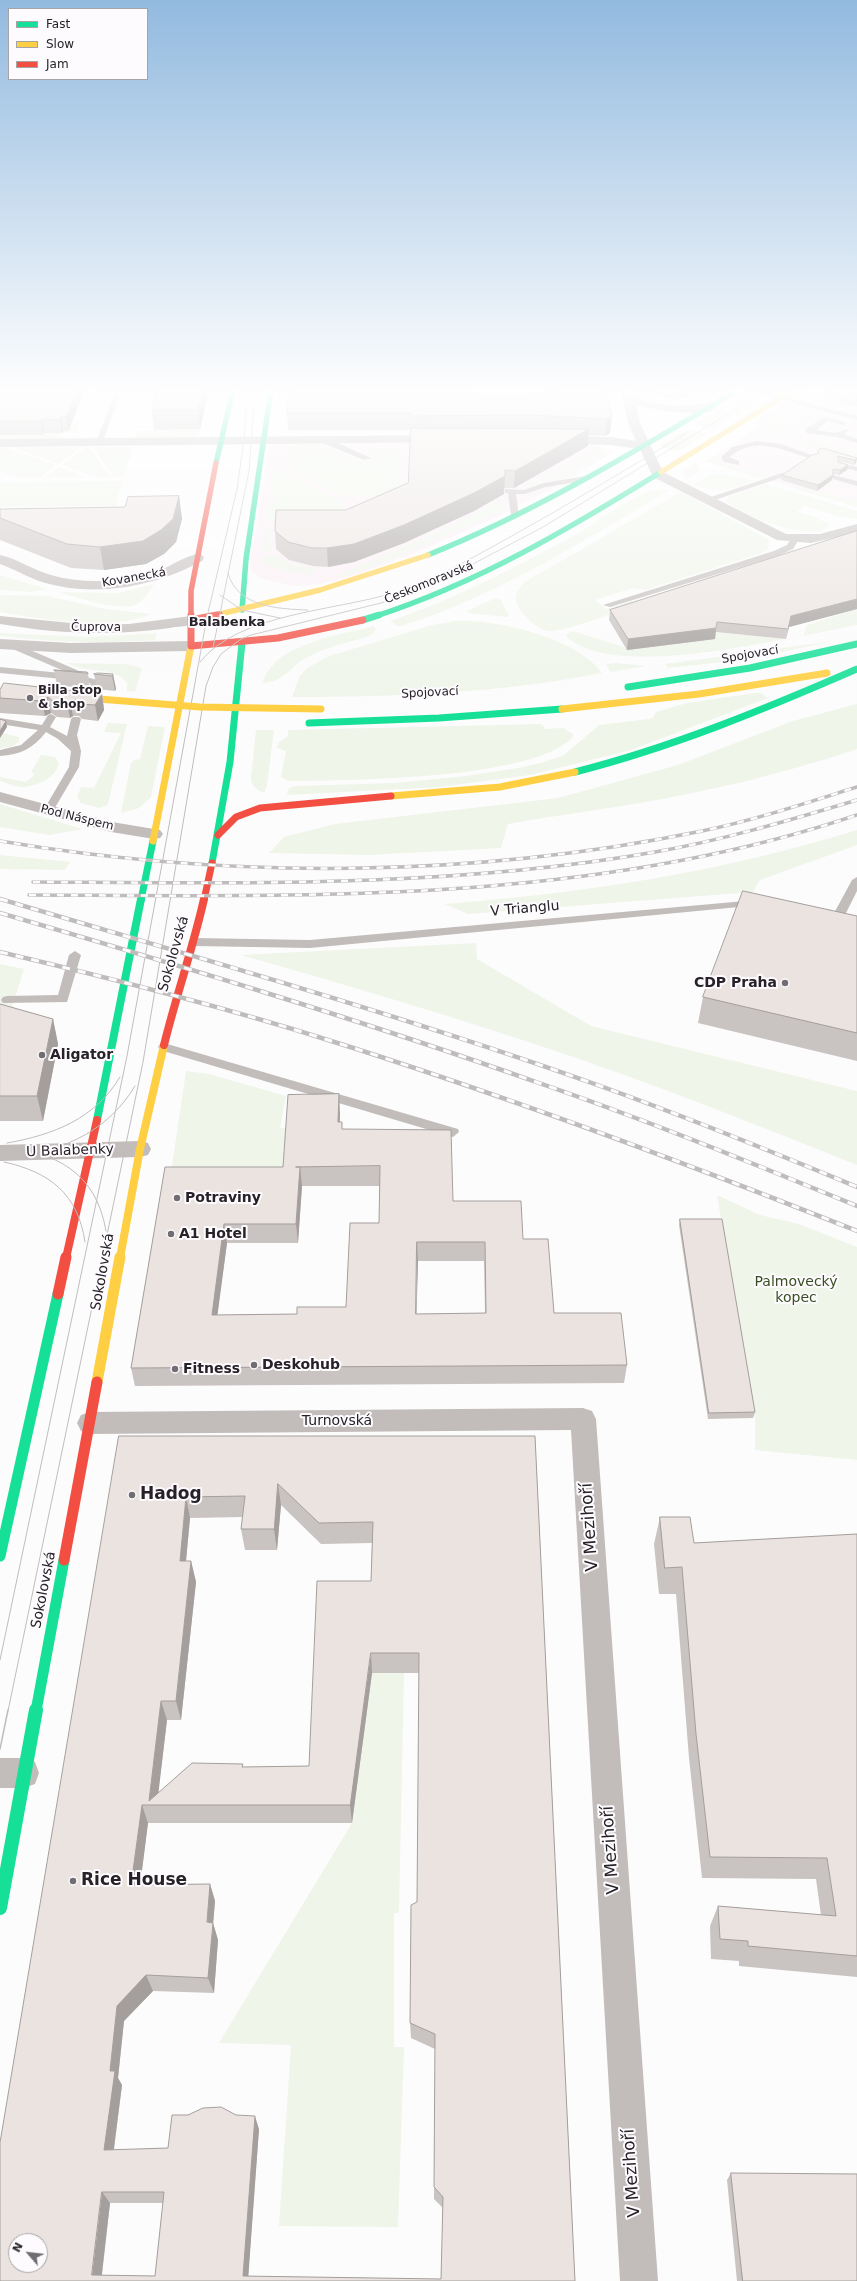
<!DOCTYPE html>
<meta charset="utf-8">
<style>
body{margin:0}
#map{position:relative;width:857px;height:2281px;overflow:hidden;background:#fdfcfd;font-family:"DejaVu Sans",sans-serif}
canvas{display:block}
.legend{position:absolute;left:8px;top:8px;width:140px;height:72px;box-sizing:border-box;background:#fdfbfe;border:1px solid #a7a4a8;margin:0;padding:5px 7px;list-style:none;font-size:12px;color:#262228}
.legend li{display:flex;align-items:center;gap:8px;height:20px}
.legend b{width:20px;border:1px solid #a7a4a8}
.north{position:absolute;left:8px;top:2233px;width:40px;height:40px;box-sizing:border-box;background:#fdfbfe;border:1px solid #a7a4a8;border-radius:50%;rotate:298deg;font-size:11px;font-weight:700;line-height:16px;text-align:center;color:#262228}
.north::after{content:'';display:block;margin:auto;width:14px;height:18px;background:#716e73;clip-path:polygon(50% 0,100% 100%,50% 72%,0 100%)}
</style>
<div id="map">
<canvas width="857" height="2281"></canvas>
<ul class="legend">
<li><b style="height:5px;background:#16e098"></b>Fast</li>
<li><b style="height:5px;background:#ffcf43"></b>Slow</li>
<li><b style="height:5px;background:#f24e42"></b>Jam</li>
</ul>
<div class="north">N</div>
</div>
<script>
const context = document.querySelector('canvas').getContext('2d');
context.lineJoin = 'round';
function fillPath(path, color) {
  context.fillStyle = color;
  context.fill(path, 'evenodd');
}
function stroke(path, color, width, dash) {
  context.strokeStyle = color;
  context.lineWidth = width;
  context.lineCap = dash ? 'butt' : 'round';
  context.setLineDash(dash || []);
  context.stroke(path);
}
function drawText(font, color, halo, rows, align = 'center') {
  context.font = font + ' "DejaVu Sans",sans-serif';
  context.lineWidth = 4;
  context.setLineDash([]);
  context.textBaseline = 'middle';
  context.strokeStyle = halo;
  context.fillStyle = color;
  for (const [text, x, y, turn = 0] of rows) {
    context.save();
    context.translate(x, y);
    context.rotate((+turn || 0) * Math.PI / 180);
    context.textAlign = isNaN(turn) ? turn : align;
    if (halo) context.strokeText(text, 0, 0);
    context.fillText(text, 0, 0);
    context.restore();
  }
}
const commercial = new Path2D(`
 M804 390H857V507L705 461 761 426 751 423Z
 M270 442 580 443 598 445 612 453 555 487 497 517 415 553 359 574 321 584 294 586 262 579 252 572 250 564Z`);
const green = new Path2D(`
 M75 390H98L92 406 68 405Z
 M472 390H545L555 394 557 397 512 411 510 392H478L479 401H473Z
 M743 395 762 400 712 430 693 425Z
 M791 410H805L845 420 805 411 777 429 795 435 775 439 773 438 781 436 765 429 759 431 764 434 757 436 760 439 743 437 780 413Z
 M68 420H82L77 433H62L59 439H0V435L62 433Z
 M200 429 198 439 134 440 137 431Z
 M687 429 707 434 678 452 659 446Z
 M810 439 857 452V463L812 451 806 443Z
 M290 445H320L363 462 377 455 356 448H401L398 490C355 507 326 491 292 465L289 446Z
 M0 447H4L56 465 40 477H13L0 472Z
 M11 447H81L59 464Z
 M86 447H89L110 477H96L62 465Z
 M93 447H133L124 477H114Z
 M596 447 603 451 602 455 563 478 537 484 520 490Z
 M712 457 732 466 769 476 761 479 705 461Z
 M695 462 698 465 699 470 686 480 683 477 682 471Z
 M59 467 87 477H45Z
 M278 471C289 472 331 497 345 504L346 508 340 513 279 525 266 519 268 504 274 503 277 492H270L273 474Z
 M717 472 755 481C734 488 716 495 694 484Z
 M123 481 115 506 0 507V482Z
 M766 484 857 511V519L841 517 804 506 797 512 816 517 830 525C815 545 740 515 726 501L728 497Z
 M798 485 844 499 857 500V507L793 488Z
 M657 490H669C584 541 497 596 401 626H397L390 621C457 598 518 566 580 532 603 519 632 494 657 490Z
 M681 492 766 538 769 541 768 549 759 554 645 590 633 588 595 600 606 609 632 601 638 604C621 610 561 634 547 631 535 628 525 617 519 608 512 597 518 588 526 581Z
 M503 500 508 505 503 510 397 557 344 576H336L448 528Z
 M266 524 271 527 269 542 271 551 262 552Z
 M274 555 291 564 316 569 313 574C297 572 275 572 262 561L263 557Z
 M0 575 47 589 31 592 0 590Z
 M154 584C150 592 143 601 135 605 121 611 75 598 60 592L118 593Z
 M0 595 47 596 106 609 152 614C109 631 45 620 0 612Z
 M496 598 501 600 509 615 507 617 467 613 469 610Z
 M857 609V625L803 636 807 625Z
 M455 621C497 619 577 638 602 673 500 693 396 697 292 697L300 676 307 668 329 656 432 625Z
 M374 626 376 630 370 636C349 642 327 647 308 657 290 666 286 681 263 683 273 643 341 635 374 626Z
 M573 631 630 649 715 632 786 639C735 648 608 675 567 637L566 634Z
 M0 633 89 637 157 633 155 640C104 644 51 642 0 636Z
 M833 641 751 659 668 668 665 664Z
 M67 663 126 664 142 668 135 692 127 691V683C114 665 85 674 67 663Z
 M616 663 647 666 610 672 606 664Z
 M755 693H761L768 698 631 750 530 775 440 787 287 795 289 788 296 786 394 783 466 776 518 768 541 763 564 755 599 725 649 719 653 718 656 712 687 703Z
 M857 704V749C780 775 701 793 622 806 584 812 546 817 508 824L501 848 369 855 269 853 284 837 335 824 558 798 678 765 793 721Z
 M108 723 127 724 108 804 106 806 99 808 81 803 77 797 81 787 94 788 121 733 104 732Z
 M542 724 545 729 563 728 573 734V737C532 780 350 780 289 781L281 777 286 751 277 748 278 743 288 736V730Z
 M148 726 165 727 151 797 139 808 121 813 131 763 134 760 140 759Z
 M256 730H274L267 785 264 793C256 789 252 787 251 778Z
 M3 733 19 737V742L11 747 0 748V737Z
 M41 755 55 757 59 763C57 778 35 787 22 787 15 787 7 783 0 781V777L26 782 35 774 31 772Z
 M0 804 82 829 49 835 0 827Z
 M857 830V845L760 880 753 892 468 914 445 904C589 892 718 873 857 830Z
 M0 855 70 862 65 870 0 869Z
 M476 943 477 959 591 1026 857 1091V1165C777 1133 697 1101 616 1072 493 1028 367 991 241 955Z
 M0 964 24 969 5 1030 0 1028Z
 M186 1071 209 1074 286 1096 280 1128H289L284 1186H169Z
 M717 1195 760 1215 799 1224 857 1247V1460L755 1450V1420Z
 M370 1673H404L399 1913H394V2047H404L398 2227 279 2226 291 2045 219 2043 352 1823Z`);
const lane = new Path2D(`
 M116 390H122L102 443 95 445Z
 M745 390H756L857 416V420Z
 M824 417 847 423 843 425 828 421 816 430 837 433 847 429 848 431 844 434 857 439V443L837 437 806 433V429Z
 M318 437H324L371 458 364 460 318 441Z
 M756 441 781 444 817 457 813 459C782 451 758 434 729 457L739 461V465L724 462 721 457 732 447Z
 M838 462 857 467V471L838 466Z
 M782 473 789 475 712 501 705 499Z
 M833 475 857 481V486L833 479Z
 M586 476H589V480L546 487 525 494H516L519 516 515 518 511 516 508 493H505V489L524 490 544 483Z
 M792 537 799 539 793 549 780 555 610 607 603 605 774 551 787 545Z
 M8 643H14L77 670 79 672 76 674 97 680 100 687 92 689 90 683 83 681 0 673V667L71 674 8 647Z
 M51 714 56 717 50 727 67 736 71 719 73 717H79L81 719 77 735 81 751 79 767 53 811 48 814 43 811 69 767 71 751 58 739 46 732C34 748 20 755 0 756V750L21 745 38 730 0 724V718L42 725 48 715Z
 M857 877V891L845 915 843 917H835L833 915 852 880Z
 M756 900 762 903 760 905 310 948 194 946 188 942 194 938 310 940Z
 M75 951 81 955 67 1002 3 1003 1 1000 3 997 7 996 58 995 69 955Z
 M164 1043 458 1129 459 1132 453 1137 160 1050 158 1047 160 1044Z`);
const street = new Path2D(`
 M620 390H632L633 395C653 406 679 406 702 404 707 404 712 402 716 407 707 419 649 409 636 405L640 423 663 472 786 534H820L857 524V532L811 543 777 540 653 477 640 449 610 445 555 443 553 440 555 437 559 436 610 437 636 441 628 423Z
 M441 435 445 436 447 439 445 442 0 447V439Z
 M197 554 202 555 204 558 202 561C154 587 95 598 42 582 27 577 14 569 0 564V555C18 559 33 570 51 575 85 585 125 582 158 571 171 566 183 557 197 554Z
 M0 616 91 625 129 624 191 616 198 620C194 627 178 626 170 628 111 636 59 634 0 624Z
 M0 639 71 643 191 641 196 643 199 646 196 649 191 651 71 653 0 649Z
 M0 792 112 822 160 830 163 834 160 838 154 839 111 832 0 802Z
 M140 1141 148 1143 151 1149 148 1155 140 1157 0 1161V1145Z
 M583 1408 592 1411 596 1419 658 2281H620L571 1430 90 1434 81 1431 77 1423 81 1415 90 1412Z
 M0 1758H24L35 1762 39 1773 35 1784 24 1788H0Z`);
const fastFar4 = new Path2D(`
 M216 463 233 390
 M428 555C537 511 637 450 738 390
 M242 610 246 559 271 390
 M376 616C478 583 570 528 661 472`);
const fastFar3 = new Path2D(`
 M363 620 379 615
 M628 687 750 668 857 644
 M309 723 439 718 562 709
 M575 772C673 747 765 709 857 669
 M212 863 230 762 242 643
 M141 900 153 841`);
const fastFar2 = new Path2D(`
 M97 1120 141 899`);
const fastFar1 = new Path2D(`
 M0 1556 58 1294
 M36 1711 64 1560`);
const fast = new Path2D(`
 M0 1908 36 1710`);
const slowFar3 = new Path2D(`
 M661 472 794 390
 M220 614 320 590 428 555`);
const slowFar2 = new Path2D(`
 M562 709 699 694 827 673
 M391 796 500 787 575 772
 M153 841 191 646`);
const slowFar1 = new Path2D(`
 M120 1258 140 1149 164 1045`);
const slow = new Path2D(`
 M97 1382 120 1257`);
const jamFar3 = new Path2D(`
 M191 616V591L216 463
 M212 616 220 614`);
const jamFar2 = new Path2D(`
 M191 615V620
 M217 615 191 620V646L278 638 363 620
 M218 835 236 817 260 808 391 796
 M204 900 212 863`);
const jamFar1 = new Path2D(`
 M164 1045C176 996 193 948 204 899
 M66 1258 97 1120`);
const jam = new Path2D(`
 M58 1294 66 1257
 M64 1560 97 1382`);
const tramFar1 = new Path2D(`
 M228 573C237 607 278 609 308 610
 M220 595 242 610 280 618
 M213 648 249 471 255 390
 M200 662C239 613 335 611 393 593 434 580 472 558 510 537 570 504 628 468 687 433
 M7 1143C53 1135 95 1119 120 1077
 M0 1146C56 1152 96 1172 106 1231
 M0 1159C56 1153 105 1136 135 1086
 M4 1162C50 1172 78 1194 85 1242
 M0 1660 127 1056 207 617 237 489 244 440 247 390
 M8 1711 143 1062 206 686 213 667 221 654 241 639 251 635 381 603 435 584 543 527 767 390`);
const tram = new Path2D(`
 M0 1749 8 1710`);
const railFar1 = new Path2D(`
 M0 841C231 880 473 878 702 831 755 820 806 803 857 787
 M33 882C240 883 450 888 655 852 724 840 790 820 857 800
 M29 895C306 896 591 905 857 815
 M0 899 3 900`);
const rail = new Path2D(`
 M0 899C202 959 405 1016 603 1087 689 1118 773 1152 857 1187
 M0 913C181 966 361 1020 539 1083 646 1120 752 1163 857 1206
 M0 952C110 978 220 1006 328 1040 507 1096 683 1162 857 1231`);
const slowBridge = new Path2D(`
 M73 697 200 707 321 709`);
const wall = new Path2D(`
 M0 390H85L68 431H63L62 433H44L43 435H0Z
 M209 390 200 429 154 430 152 410Z
 M555 390H605L610 433 605 436 588 435V446L514 488H504V494L474 511 404 543 354 562 328 567 313 566 289 560 276 549 275 531 346 510 408 483 411 430H288L287 413 476 397 556 396Z
 M650 390H696L680 399 651 396Z
 M822 390H857V407L836 402 837 399 822 394Z
 M818 451 857 458 856 463 854 465 838 461V462L848 465 847 470 839 475 833 474 832 480 817 491 781 480 782 475 818 454Z
 M179 496 182 519 176 542 164 554 146 564 104 570 71 568 0 540V509L125 507Z
 M857 531V609L789 627 786 639 716 632 715 639 627 650 609 620 610 610Z
 M54 670 88 673 90 689 57 685Z
 M94 674H113L116 689 115 691 97 689Z
 M0 690 102 694 104 710 98 721 82 719 79 716H73L70 718 57 717 51 713 45 716 0 713Z
 M857 916V1061L698 1023 703 997Z
 M0 1004 53 1019 58 1044 43 1121H0Z
 M340 1114V1122L342 1129 453 1201 523 1239 554 1313 627 1365 624 1383 135 1386 131 1368 165 1167H283ZM302 1186H380L379 1223 346 1307 297 1314 217 1315 227 1243H298ZM418 1261H484L485 1313 416 1314Z
 M680 1219 755 1412 753 1418 708 1419 679 1225Z
 M119 1436H535L575 2281H0ZM281 1505 321 1544 372 1543 371 1581 309 1766 243 1767 158 1793 167 1720H181L196 1582 191 1561H186L190 1518 243 1517 241 1529 245 1550H277ZM372 1673H419L417 1902 410 2023 411 2038 435 2049 434 2199 443 2208 441 2279 248 2276 259 2129 168 2148 114 2150 122 2085 118 2078 124 2021 153 1991 214 1993 218 1940 213 1923 215 1901 210 1884 140 1885 148 1823H352ZM110 2203H163L155 2276 102 2275Z
 M660 1517 694 1543 857 1534V1977L739 1966V1961L711 1959 710 1926 718 1906 821 1915 816 1879 702 1878 689 1758 676 1594H659L654 1544Z
 M731 2173 857 2281H737L727 2180Z`);
const shadedWall = new Path2D(`
 M78 390H85L68 431 66 417Z
 M203 390H209L200 429 198 410Z
 M681 390H696L680 399Z
 M612 416 610 433 605 436 607 419Z
 M61 417 63 431 62 433 60 420Z
 M42 419 44 433 43 435 41 421Z
 M589 429 588 446 514 488 515 471Z
 M857 458 856 463 854 465 855 460Z
 M848 465 847 470 839 475 840 470Z
 M833 475 832 480 817 491 818 485Z
 M505 476 504 494 474 511 404 543 354 562 328 567 327 548Z
 M179 496 182 519 176 542 164 554 146 564 104 570 100 547Z
 M857 599V609L789 627 786 639 791 616Z
 M716 628 715 639 627 650 628 639Z
 M113 674 116 689 115 691 112 676Z
 M102 694 104 710 98 721 95 705Z
 M48 697 51 713 45 716 42 701Z
 M70 700 73 716 70 718 67 703Z
 M6 721 7 727 0 738V731Z
 M53 1019 58 1044 43 1121 37 1096Z
 M339 1094 340 1114 339 1142 338 1122Z
 M300 1167 302 1186 298 1243 296 1224Z
 M224 1224 227 1243 215 1334 212 1315Z
 M417 1242 418 1261 416 1333V1314Z
 M278 1484 281 1505 277 1550 274 1529Z
 M186 1497 190 1518 184 1582 180 1561Z
 M191 1561 196 1582 181 1720 176 1701Z
 M371 1653 372 1673 352 1823 350 1805Z
 M161 1701 167 1720 157 1805 149 1801Z
 M142 1805 148 1823 138 1902 131 1885Z
 M210 1884 215 1901 212 1938 207 1922Z
 M213 1923 218 1940 214 1993 208 1978Z
 M146 1975 153 1991 124 2021 118 2078 122 2085 112 2162 104 2150 110 2071 117 2006Z
 M255 2116 259 2129 248 2281 243 2276Z
 M102 2192 110 2203 101 2281 92 2275Z`);
const building = new Path2D(`
 M0 390H78L66 417H61L60 420 42 419 41 421H0Z
 M158 390H203L198 410H152Z
 M290 390H475L476 397 560 396 559 390H605L612 416 607 419 529 415 411 416V413H287Z
 M824 390H857V402L837 397 841 394Z
 M411 428 589 429 515 471 505 470V476L474 493 404 525 354 544 327 548H312L288 542 275 531 276 510H346L408 483Z
 M822 448 857 458 855 460 838 456V462L848 465 840 470 833 469V475L818 485 782 475 812 455 819 453 818 451Z
 M179 496 173 519 161 530 143 541 100 547 67 544 0 518V509L125 507 128 497Z
 M857 531V599L791 616 788 629 717 622 716 628 628 639 610 610Z
 M54 670 87 672 88 673Z
 M98 673 113 674 112 676 94 674Z
 M4 683 102 694 95 705 80 704 76 700H70L67 703 54 702 48 697 42 701 0 698V690Z
 M0 719 6 721 0 731Z
 M743 891 857 916V1033L703 997Z
 M0 1004 53 1019 37 1096H0Z
 M339 1094 338 1122H342V1129L451 1130 453 1201H521L523 1239H548L554 1313H621L627 1365 131 1368 165 1167H283L288 1095ZM380 1166 379 1223H350L346 1307H297V1314L212 1315 224 1224H296L300 1167H296ZM417 1242H485L486 1313 416 1314Z
 M680 1219H722L755 1412 709 1413Z
 M119 1436H535L575 2281H0V2143ZM278 1484 319 1523 373 1522 371 1581H317L309 1766 242 1767 243 1764 192 1763 149 1801 161 1701H176L191 1561H180L186 1497 245 1496 241 1529H274ZM371 1653H419L417 1902 411 1905 410 2023 435 2034 434 2187 443 2197 441 2279 243 2276 255 2116 236 2115 221 2107 203 2108 188 2115H172L168 2148 104 2150 115 2071H110L117 2006 146 1975 208 1978 213 1923 207 1922 210 1884 131 1885 142 1805H350ZM102 2192H164L155 2276 92 2275ZM16 2241H40V2265H16Z
 M660 1517H690L694 1543 857 1534V1956L748 1946V1941L720 1939 718 1906 836 1916 827 1858 710 1857 696 1734 682 1567 665 1568Z
 M731 2173 857 2174V2281H743Z`);
const markers = [
 [30,698,4,"#716e73"],
 [785,983,4,"#716e73"],
 [42,1055,4,"#716e73"],
 [177,1198,4,"#716e73"],
 [171,1234,4,"#716e73"],
 [254,1365,4,"#716e73"],
 [175,1369,4,"#716e73"],
 [132,1495,4,"#716e73"],
 [73,1881,4,"#716e73"]
];
const farStreetnames = [
 ["Kovanecká",134,578,-10],
 ["Českomoravská",429,583,-22],
 ["Čuprova",96,628],
 ["Spojovací",750,655,-10],
 ["Spojovací",430,693,-3],
 ["Pod Náspem",77,818,14]
];
const farPoinames = [
 ["Billa stop",38,691],
 ["& shop",38,705]
];
const farNeighbourhoodnames = [
 ["Balabenka",227,623]
];
const streetNames = [
 ["V Trianglu",525,909,-5],
 ["Sokolovská",174,954,-74],
 ["U Balabenky",70,1151,-2],
 ["Sokolovská",103,1272,-80],
 ["Turnovská",337,1421],
 ["Sokolovská",44,1590,-79]
];
const poiNames = [
 ["CDP Praha",777,983,"right"],
 ["Aligator",50,1055],
 ["Potraviny",185,1198],
 ["A1 Hotel",179,1234],
 ["Deskohub",262,1365],
 ["Fitness",183,1369]
];
const parkNames = [
 ["Palmovecký",796,1282],
 ["kopec",796,1298]
];
const nearPoinames = [
 ["Hadog",140,1495],
 ["Rice House",81,1881]
];
const nearStreetnames = [
 ["V Mezihoří",590,1527,-94],
 ["V Mezihoří",611,1850,-94],
 ["V Mezihoří",632,2173,-94]
];
fillPath(commercial, '#faeff5');
fillPath(green, '#eff5e9');
fillPath(lane, '#c2bdbb');
fillPath(street, '#c2bdbb');
stroke(fastFar4, '#16e098', 5.5);
stroke(fastFar3, '#16e098', 7);
stroke(fastFar2, '#16e098', 8);
stroke(fastFar1, '#16e098', 11);
stroke(fast, '#16e098', 14);
stroke(slowFar3, '#ffcf43', 5.5);
stroke(slowFar2, '#ffcf43', 7);
stroke(slowFar1, '#ffcf43', 8);
stroke(slow, '#ffcf43', 11);
stroke(jamFar3, '#f24e42', 5.5);
stroke(jamFar2, '#f24e42', 7);
stroke(jamFar1, '#f24e42', 8);
stroke(jam, '#f24e42', 11);
stroke(tramFar1, '#bfbcbc', 1);
stroke(tram, '#bfbcbc', 1.5);
stroke(railFar1, '#bfbcbc', 3.5);
stroke(rail, '#bfbcbc', 4.5);
stroke(railFar1, '#fdfbfe', 2.5, [7]);
stroke(rail, '#fdfbfe', 3, [8]);
stroke(slowBridge, '#ffcf43', 7);
fillPath(wall, '#c9c3c1');
fillPath(shadedWall, '#a49f9d');
fillPath(building, '#eae3e0');
stroke(building, '#a49f9d', 1);
const sky = context.createLinearGradient(0, 0, 0, 709);
sky.addColorStop(0, '#92badf');
sky.addColorStop(0.55, '#fefefe');
sky.addColorStop(1, '#fefefe00');
context.fillStyle = sky;
context.fillRect(0, 0, 857, 709);
for (const [x, y, r, color] of markers) {
  const dot = new Path2D();
  dot.arc(x, y, r, 0, 2 * Math.PI);
  context.fillStyle = color;
  context.fill(dot);
  stroke(dot, '#fdfbfe', 1.5);
}
drawText('12px', '#262228', '#fdfbfe', farStreetnames);
drawText('bold 12px', '#262228', '#fdfbfe', farPoinames, 'left');
drawText('bold 13px', '#262228', '#fdfbfe', farNeighbourhoodnames);
drawText('14px', '#262228', '#fdfbfe', streetNames);
drawText('bold 14px', '#262228', '#fdfbfe', poiNames, 'left');
drawText('14px', '#394e21', '#fdfbfe', parkNames);
drawText('bold 17px', '#262228', '#fdfbfe', nearPoinames, 'left');
drawText('17px', '#262228', '#fdfbfe', nearStreetnames);
</script>
